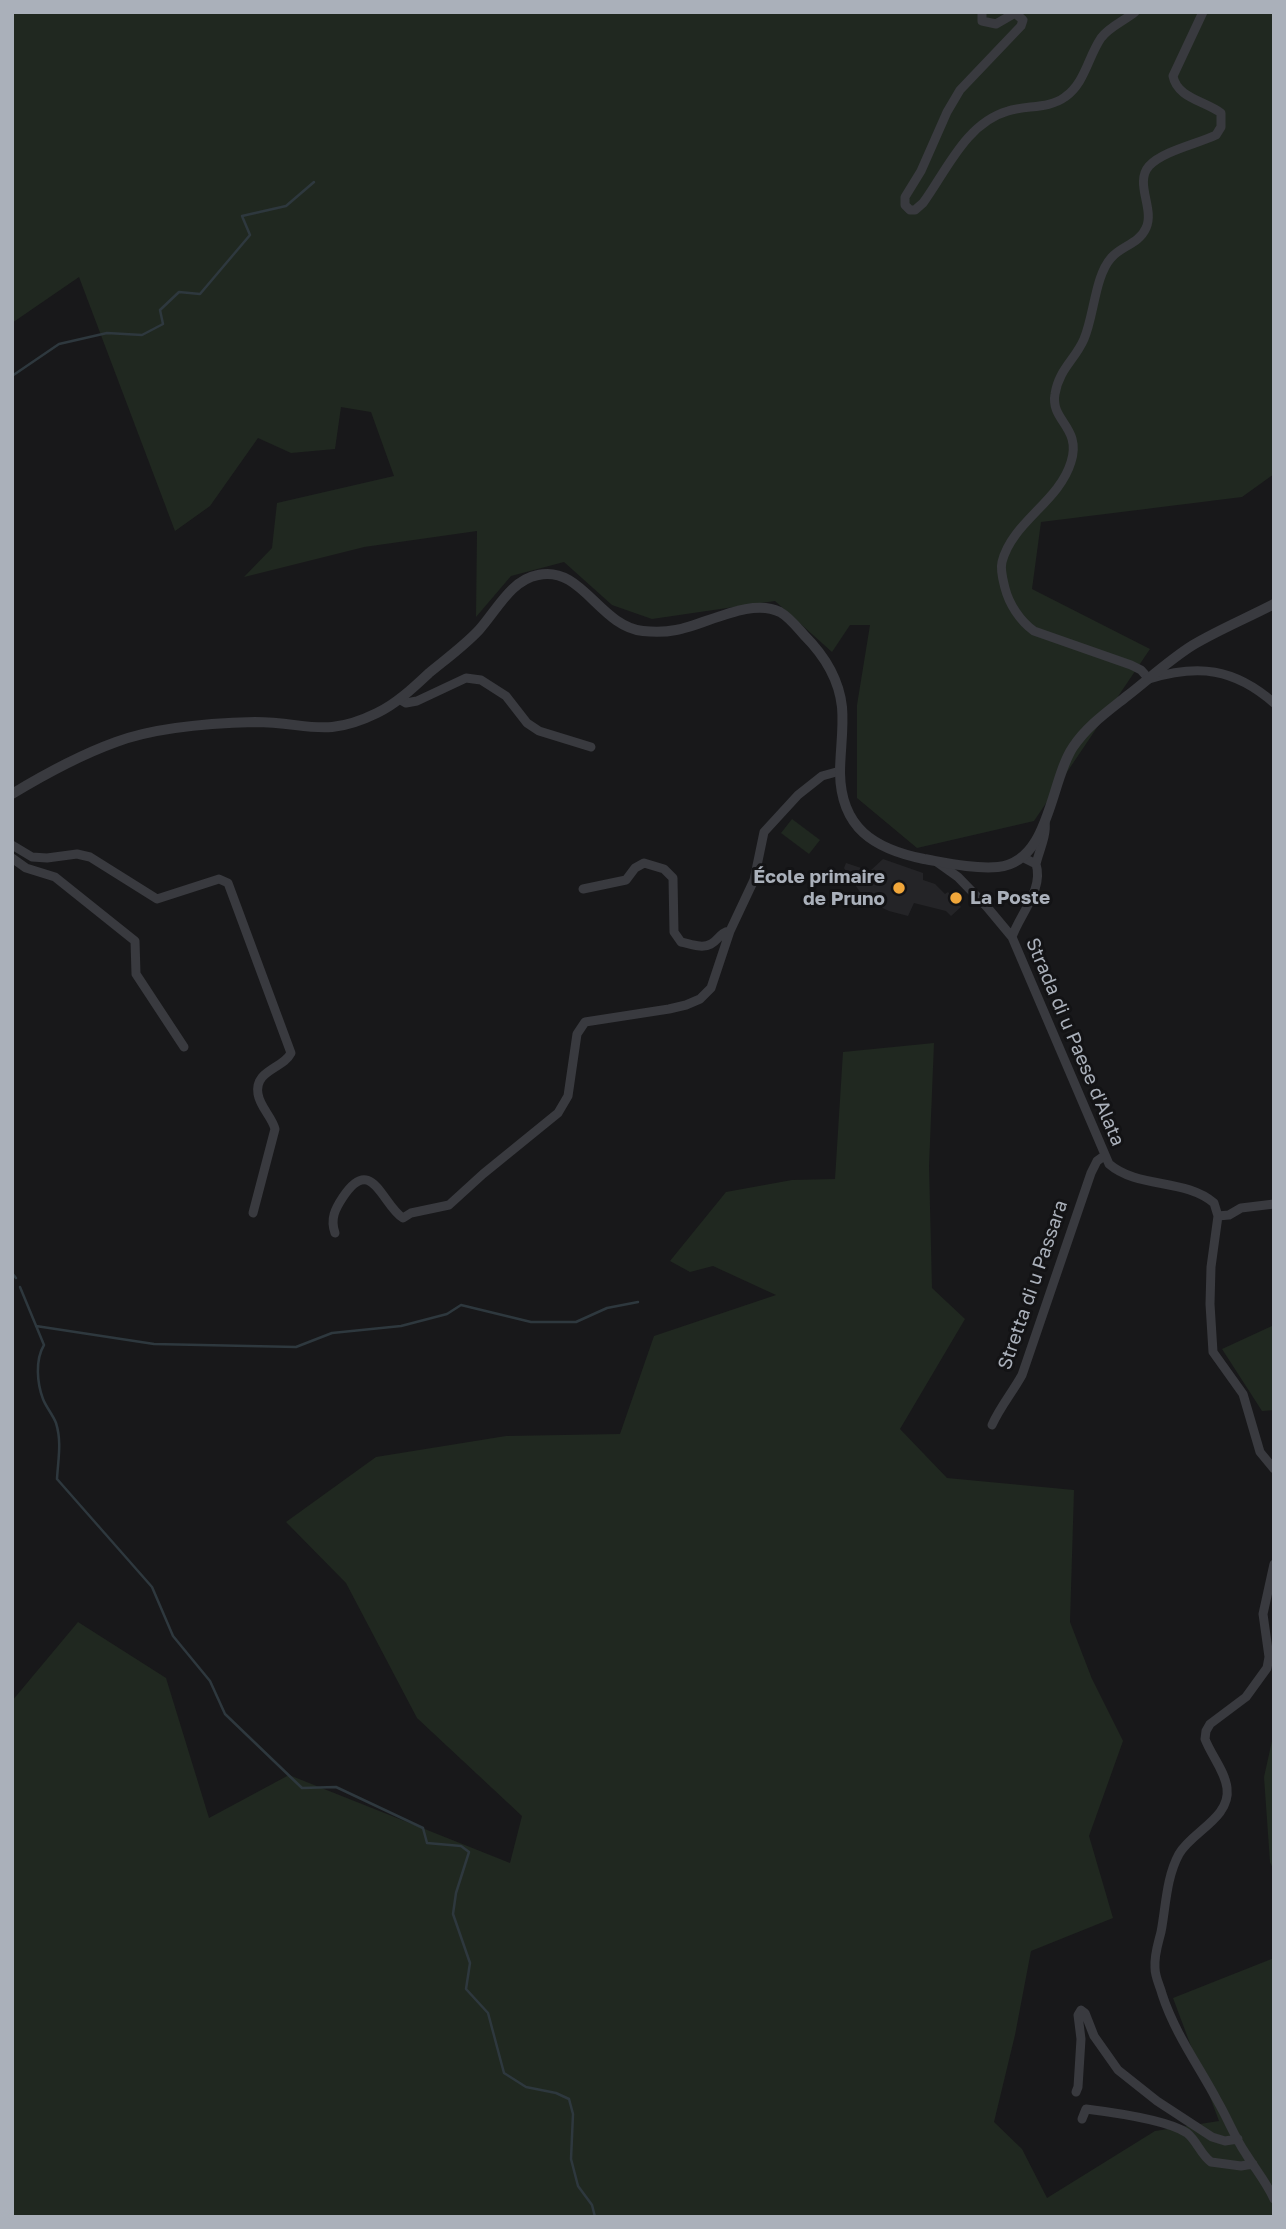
<!DOCTYPE html>
<meta charset="utf-8">
<style>
body{margin:0}
#map{position:relative;width:1286px;height:2229px;overflow:hidden;background:#18181a;font-family:"Golos Text",sans-serif}
canvas{display:block}
.frame{position:absolute;inset:0;border:14px solid #aab0ba;pointer-events:none}
</style>
<div id="map">
<canvas width="1286" height="2229"></canvas>
<div class="frame"></div>
</div>
<script>
const context = document.querySelector('canvas').getContext('2d');
context.lineJoin = 'round';
function fillPath(path, color) {
  context.fillStyle = color;
  context.fill(path, 'evenodd');
}
function stroke(path, color, width, dash) {
  context.strokeStyle = color;
  context.lineWidth = width;
  context.lineCap = dash ? 'butt' : 'round';
  context.setLineDash(dash || []);
  context.stroke(path);
}
function drawText(font, color, halo, rows, align = 'center') {
  context.font = font + ' "Golos Text",sans-serif';
  context.lineWidth = 6;
  context.setLineDash([]);
  context.textBaseline = 'middle';
  context.strokeStyle = halo;
  context.fillStyle = color;
  for (const [text, x, y, turn = 0] of rows) {
    context.save();
    context.translate(x, y);
    context.rotate((+turn || 0) * Math.PI / 180);
    context.textAlign = isNaN(turn) ? turn : align;
    if (halo) context.strokeText(text, 0, 0);
    context.fillText(text, 0, 0);
    context.restore();
  }
}
const built = new Path2D(`
 M883 859 923 873V880L935 884 945 894 948 892 961 907 951 916 946 911 914 903 908 916 889 911 874 904 860 892 844 868 846 863 870 871Z`);
const green = new Path2D(`
 M12 12H1274V474L1242 497 1041 522 1032 589 1150 649 1034 821 917 848 857 798V705L870 625H850L832 652 775 601 652 619 612 605 564 562 511 576 476 617 477 531 364 547 244 577 272 548 277 503 394 476 371 412 341 407 335 449 291 453 258 438 210 506 175 531 79 277 12 323Z
 M792 819 820 840 809 854 781 833Z
 M934 1043 929 1166 932 1288 965 1319 900 1429 947 1478 1074 1490 1070 1622 1092 1679 1123 1741 1089 1836 1113 1918 1031 1951 1015 2035 994 2122 1022 2149 1047 2198 1155 2131 1219 2121 1173 1998 1274 1958V2217H12V1701L78 1622 166 1678 209 1818 289 1775 510 1863 522 1816 417 1718 346 1583 286 1522 376 1457 506 1436 620 1434 654 1336 776 1295 713 1266 690 1272 670 1261 726 1192 792 1180 835 1179 843 1052Z
 M1274 1325V1410L1262 1411 1222 1349Z
 M1274 1732V1871L1270 1862 1264 1777Z`);
const stream = new Path2D(`
 M12 376 59 344 107 333 142 335 163 324 160 310 179 292 200 294 250 235 242 216 286 206 314 182
 M12 1273 16 1278
 M20 1287 44 1345C35 1360 37 1383 43 1399 46 1407 53 1415 56 1423 62 1442 58 1460 57 1479L152 1587 173 1636 210 1681 225 1714 302 1788 336 1787 423 1828 427 1843 461 1846 469 1852 456 1893 453 1914 470 1963 466 1989 488 2013 504 2073 526 2087 556 2093 569 2099 573 2114 571 2159 578 2186 592 2205 595 2217
 M36 1326 154 1344 296 1347 332 1333 401 1326 447 1314 461 1305 531 1322H576L607 1308 638 1302`);
const minor = new Path2D(`
 M982 12V21L996 24 1015 13 1023 20 1021 26 960 90 947 112 921 171 905 197V205L910 210H915L923 203C947 170 966 123 1008 111 1026 105 1049 109 1065 97 1085 83 1088 57 1101 38 1109 27 1124 21 1135 12
 M1203 12 1173 76C1177 98 1205 101 1221 113V127L1216 135C1197 144 1163 151 1149 166 1134 183 1155 209 1146 228 1139 244 1121 246 1111 258 1095 276 1094 316 1084 339 1075 360 1059 369 1055 394 1050 421 1082 427 1071 462 1059 502 1012 522 1002 562 1000 570 1003 580 1005 588 1009 604 1020 621 1034 631L1131 665 1141 670 1149 679C1198 664 1234 668 1274 703
 M399 699 406 703 417 701 466 678 481 680 506 696 527 723 539 731 591 747
 M12 845 32 857 47 858 77 854 90 857 157 899 219 879 228 883 291 1053C283 1069 254 1070 258 1094 260 1107 272 1117 275 1129L253 1213
 M12 858 26 868 55 877 135 941 136 974 184 1047
 M937 862 958 877 987 907 1012 937 1109 1164C1138 1189 1185 1178 1214 1203L1218 1216 1211 1267 1210 1304 1213 1352 1243 1394 1260 1452 1274 1469
 M1036 864C1039 851 1047 835 1045 822
 M583 889 626 880 635 868 644 863 664 869 673 878 674 932 681 942C691 944 702 949 711 944 719 940 720 932 730 931
 M1012 937C1020 914 1044 889 1036 864L1022 857
 M1218 1216 1229 1215 1241 1208 1274 1204
 M335 1233C330 1219 335 1209 343 1197 372 1153 382 1205 403 1218L411 1213 449 1205 483 1174 558 1113 568 1096 577 1034 585 1022 669 1009 686 1005 700 999 711 988 730 931 754 880 764 832 798 795 822 776 840 771
 M992 1425C1000 1407 1012 1393 1022 1375L1091 1173 1097 1161 1104 1156
 M1274 1564 1263 1614 1269 1657 1267 1668 1246 1697 1210 1724 1206 1731 1205 1739C1211 1755 1225 1771 1227 1788 1231 1818 1191 1832 1179 1854 1166 1878 1166 1906 1161 1932 1158 1944 1154 1955 1155 1968 1155 1977 1160 1986 1162 1994 1175 2034 1199 2066 1218 2102 1228 2119 1235 2138 1246 2154 1256 2170 1266 2182 1274 2199
 M1076 2092 1078 2087 1081 2039 1078 2015 1081 2010 1085 2013 1094 2036 1118 2070 1157 2101 1212 2137 1225 2141 1238 2139
 M1082 2119 1086 2109C1110 2112 1168 2120 1187 2133 1197 2141 1201 2155 1211 2162L1241 2166 1253 2164`);
const tertiary = new Path2D(`
 M12 794C45 774 80 755 116 742 156 727 213 723 255 722 307 722 324 739 377 713 396 704 413 688 429 673 446 659 464 646 479 630 497 610 511 580 538 575 582 565 599 626 643 631 652 632 666 632 676 630 705 625 751 597 780 612 789 617 797 627 804 635 823 654 839 679 842 707 844 729 840 751 840 773 841 828 874 849 924 859 947 863 974 869 998 867 1050 862 1050 781 1073 747 1087 726 1107 712 1127 696 1149 679 1169 660 1193 645 1218 630 1247 618 1274 604`);
const markers = [
 [899,888,7,"#f0a63a"],
 [956,898,7,"#f0a63a"]
];
const poiNames = [
 ["École primaire",885,877],
 ["de Pruno",885,899],
 ["La Poste",970,898,"left"]
];
const streetNames = [
 ["Strada di u Paese d'Alata",1075,1042,67],
 ["Stretta di u Passara",1033,1285,-71]
];
fillPath(built, '#242427');
fillPath(green, '#202820');
stroke(stream, '#2e383e', 2.5);
stroke(minor, '#393a3f', 9);
stroke(tertiary, '#393a3f', 10);
for (const [x, y, r, color] of markers) {
  const dot = new Path2D();
  dot.arc(x, y, r, 0, 2 * Math.PI);
  context.fillStyle = color;
  context.fill(dot);
  stroke(dot, '#131315', 2.5);
}
drawText('bold 19px', '#aab0ba', '#131315', poiNames, 'right');
drawText('19px', '#aab0ba', '#131315', streetNames);
</script>
